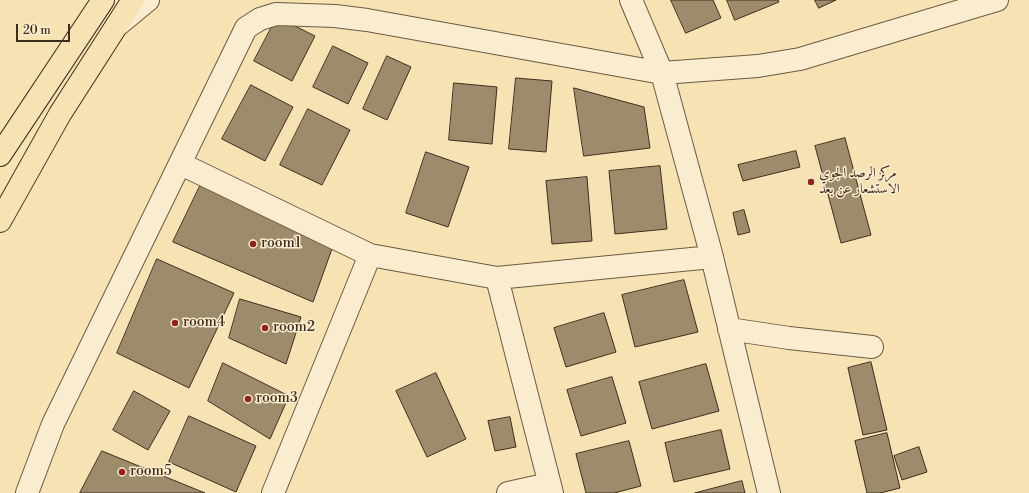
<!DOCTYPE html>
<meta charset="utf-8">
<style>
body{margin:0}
#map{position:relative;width:1029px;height:493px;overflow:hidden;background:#f7e2b4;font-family:"Libre Bodoni",serif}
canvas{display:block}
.scale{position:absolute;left:16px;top:24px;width:54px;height:18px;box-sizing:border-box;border:2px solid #3c2e1e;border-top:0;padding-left:5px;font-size:12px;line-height:14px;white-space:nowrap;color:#3c2e1e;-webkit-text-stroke:3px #faecce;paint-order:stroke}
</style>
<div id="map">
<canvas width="1029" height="493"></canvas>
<div class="scale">20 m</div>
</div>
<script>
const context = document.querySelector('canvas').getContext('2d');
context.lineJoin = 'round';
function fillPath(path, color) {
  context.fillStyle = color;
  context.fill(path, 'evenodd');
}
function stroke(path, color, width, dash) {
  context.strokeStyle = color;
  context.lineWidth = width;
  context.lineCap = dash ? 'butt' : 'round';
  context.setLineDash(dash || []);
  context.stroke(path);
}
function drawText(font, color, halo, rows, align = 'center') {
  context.font = font + ' "Libre Bodoni",Amiri,serif';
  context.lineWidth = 3;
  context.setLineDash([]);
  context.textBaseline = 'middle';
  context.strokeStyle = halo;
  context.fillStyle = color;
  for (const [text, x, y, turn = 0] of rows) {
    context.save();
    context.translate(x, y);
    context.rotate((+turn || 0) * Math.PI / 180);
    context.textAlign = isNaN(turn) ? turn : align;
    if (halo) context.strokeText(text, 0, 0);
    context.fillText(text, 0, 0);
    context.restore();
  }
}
const building = new Path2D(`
 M671 0H713L721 18 686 33Z
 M727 0H778L779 2 735 20Z
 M815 0H836L819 8Z
 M277 17 315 36 292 81 254 61Z
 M333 46 368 63 348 104 313 87Z
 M387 56 411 67 387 120 363 109Z
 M516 78 552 81 546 152 509 149Z
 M454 83 497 87 492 144 449 140Z
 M251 85 293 107 265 161 222 139Z
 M574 88 644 107 650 148 584 156Z
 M308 109 350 130 322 185 280 165Z
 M845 138 871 235 841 243 815 146Z
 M796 151 800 167 743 181 738 165Z
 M426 152 469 167 448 227 406 213Z
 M660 166 667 229 615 234 609 171Z
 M587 177 592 241 552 244 546 181Z
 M201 184 333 246 313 302 173 242Z
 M744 210 750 232 738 235 733 213Z
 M157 259 234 293 189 388 117 353Z
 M684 280 698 332 635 347 622 295Z
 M240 299 301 317 286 364 229 338Z
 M604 313 616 352 566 367 554 328Z
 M871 362 887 430 863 435 848 368Z
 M223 363 289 396 270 439 208 401Z
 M706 364 719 411 652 429 639 382Z
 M436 373 466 439 427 457 396 391Z
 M612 377 626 423 581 436 567 390Z
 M134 391 170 411 148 450 113 430Z
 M189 416 256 446 236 492 169 462Z
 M510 417 516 447 495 451 488 421Z
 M721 430 730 469 674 482 665 443Z
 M887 433 900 488 880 493H867L855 441Z
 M629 441 641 486 614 493H586L576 454Z
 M919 447 927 472 902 480 894 456Z
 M102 451 205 493H80Z
 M742 481 745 493H695Z`);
const minor = new Path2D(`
 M631 0 662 73 712 257 769 493
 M119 24 148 0
 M181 164 370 255 497 278 712 257
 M497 278 552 493
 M729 329 789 338 872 347
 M27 493 53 424 246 28 260 19 276 14 335 16 367 20 662 73 758 66 800 59 997 0
 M273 493 370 255
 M508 493 549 484`);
const major = new Path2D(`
 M0 155 103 0
 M0 221 60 114 133 0`);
const markers = [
 [811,182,4,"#8f2418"],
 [253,244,4,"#8f2418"],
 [175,323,4,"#8f2418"],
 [265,328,4,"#8f2418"],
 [248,399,4,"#8f2418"],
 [122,472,4,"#8f2418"]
];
const poiNames = [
 ["مركز الرصد الجوي",819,174],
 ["الاستشعار عن بعد",819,190],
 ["room1",261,244],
 ["room4",183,323],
 ["room2",273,328],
 ["room3",256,399],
 ["room5",130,472]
];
fillPath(building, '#9d8c6c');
stroke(building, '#3c2e1e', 1);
stroke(minor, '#6b5b44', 24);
stroke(major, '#3c2e1e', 24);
stroke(minor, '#faecce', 22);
stroke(major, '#f7e2b4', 22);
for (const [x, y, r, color] of markers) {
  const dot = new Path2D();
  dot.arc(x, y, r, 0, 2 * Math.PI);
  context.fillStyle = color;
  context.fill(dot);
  stroke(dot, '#faecce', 1.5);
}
drawText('14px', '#3c2e1e', '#faecce', poiNames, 'left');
</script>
